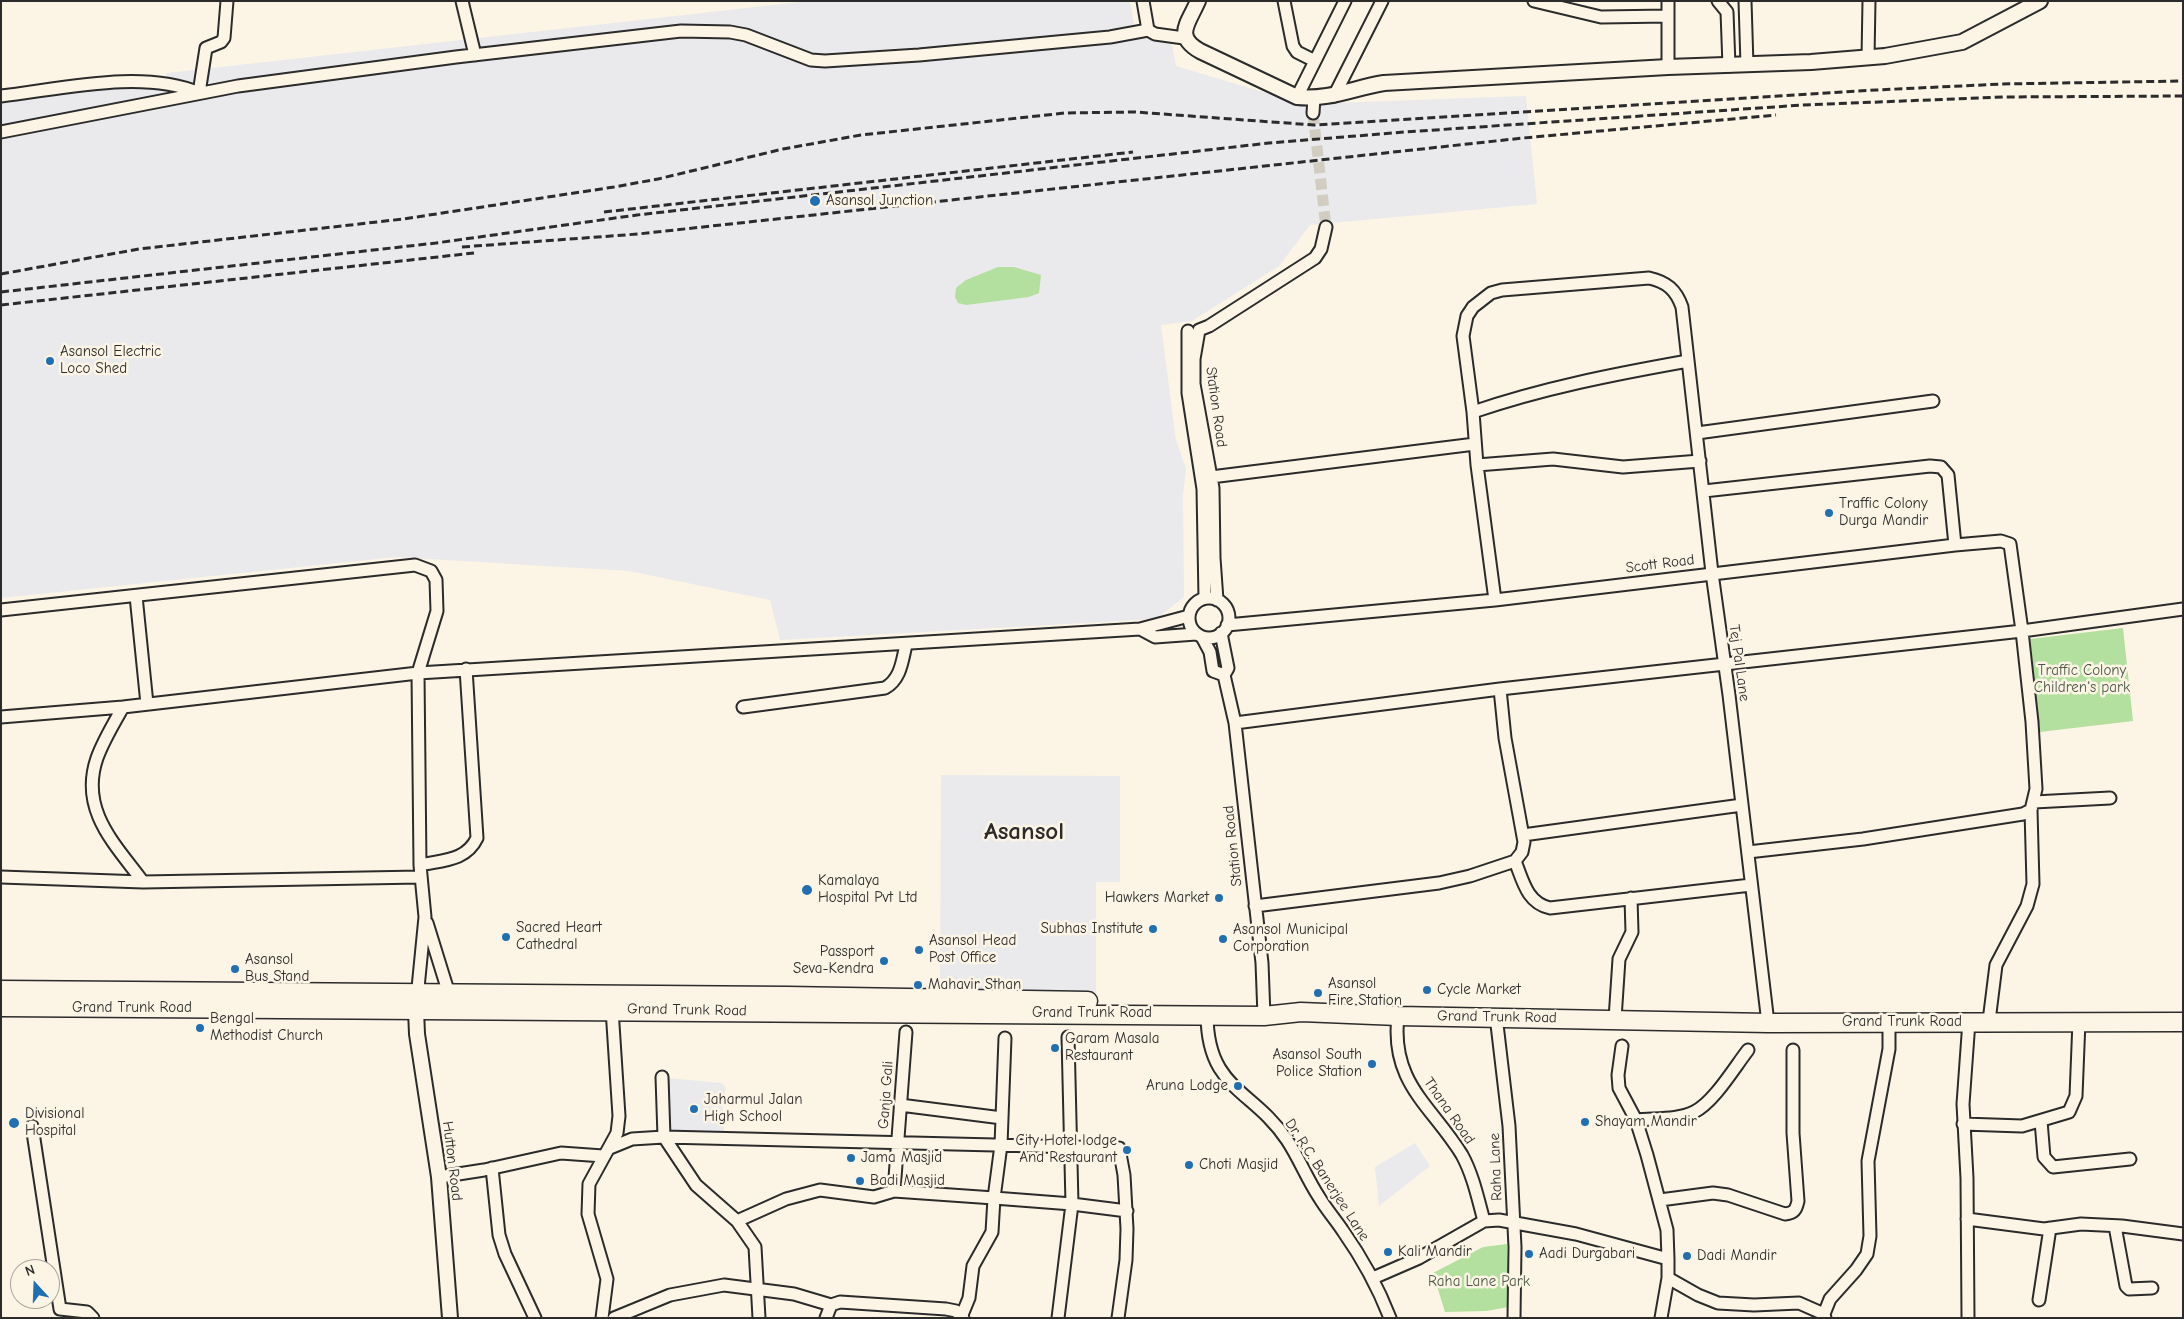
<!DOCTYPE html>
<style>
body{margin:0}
#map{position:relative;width:2184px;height:1319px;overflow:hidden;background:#fcf5e5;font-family:"Comic Neue",sans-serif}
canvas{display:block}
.frame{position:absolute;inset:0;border:2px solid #2b2b2b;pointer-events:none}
.north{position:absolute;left:10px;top:1259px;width:50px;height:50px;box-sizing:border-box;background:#fcf5e5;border:1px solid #a8a49b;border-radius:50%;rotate:340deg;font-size:14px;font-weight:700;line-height:20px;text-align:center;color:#2b2b2b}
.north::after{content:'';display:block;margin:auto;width:18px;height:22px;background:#1f6fb2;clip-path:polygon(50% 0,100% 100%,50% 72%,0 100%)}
</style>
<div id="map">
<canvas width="2184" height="1319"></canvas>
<div class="frame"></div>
<div class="north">N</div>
</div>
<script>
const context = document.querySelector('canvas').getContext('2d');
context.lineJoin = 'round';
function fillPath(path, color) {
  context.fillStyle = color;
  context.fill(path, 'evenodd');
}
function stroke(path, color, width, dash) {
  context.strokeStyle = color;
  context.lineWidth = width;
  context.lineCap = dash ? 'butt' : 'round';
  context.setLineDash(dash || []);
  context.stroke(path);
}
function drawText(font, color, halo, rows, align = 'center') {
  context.font = font + ' "Comic Neue",sans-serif';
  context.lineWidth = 5;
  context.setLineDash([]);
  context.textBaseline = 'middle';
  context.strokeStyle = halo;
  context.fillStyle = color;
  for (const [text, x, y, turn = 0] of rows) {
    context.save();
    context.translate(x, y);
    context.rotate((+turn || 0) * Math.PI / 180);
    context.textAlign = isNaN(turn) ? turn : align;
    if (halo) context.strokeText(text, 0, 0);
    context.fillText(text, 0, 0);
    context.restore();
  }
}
const built = new Path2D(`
 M809 1H1130L1136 37 1171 39 1176 66 1303 104 1526 96 1537 204 1310 225 1279 266 1192 321 1161 325 1176 440 1186 468 1183 496 1184 597 1156 619 780 640 770 600 629 571 396 557 1 598V98L128 80 136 89 162 85 167 73Z
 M941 775 1120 776V882H1096V993L940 992Z
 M667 1078 722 1083 726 1088 722 1102 724 1134H668Z
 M1415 1143 1430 1166 1379 1206 1375 1167Z`);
const green = new Path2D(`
 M998 267H1014L1041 275 1039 293 1029 297 966 305 958 303 955 297 956 288 966 280Z
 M2123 628 2133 721 2040 732 2030 639Z
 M1507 1244 1509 1307 1486 1311 1445 1312 1433 1273 1483 1247Z`);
const minorTunnel = new Path2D(`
 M1313 113 1326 227`);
const minor = new Path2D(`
 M462 1 475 55
 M1143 1 1148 30 1155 34 1184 38
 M1284 1 1293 46 1297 52 1315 61
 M1534 1 1601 17 1668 16
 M1718 1 1727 12 1729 66
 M1745 1 1747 65
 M1868 58 1869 1
 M1668 67V1
 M1 96C61 89 143 69 199 93L206 48 221 42 224 38 227 1
 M1334 96 1382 1
 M1297 97 1345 1
 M1313 113 1314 98
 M1 132 238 86 456 57 681 31 730 32 746 35 811 60 825 61 919 55 1110 37 1148 30
 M1188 331V393L1203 489 1205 598
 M1473 412C1543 388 1615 374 1688 361
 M1697 433 1933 401
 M1477 465 1553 459 1623 467 1700 461
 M1211 477 1475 444
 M1704 491 1930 466 1941 467 1948 475 1955 545
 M136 596 147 704
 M1189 618a20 20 0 1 1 40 0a20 20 0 1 1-40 0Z
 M1217 600 1214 558 1213 488 1194 384V359L1199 330 1209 326 1315 258 1321 249 1326 227
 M1495 600 1477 465 1473 412 1463 336 1467 316 1473 307 1491 293 1502 290 1649 278C1667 282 1676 290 1682 307L1712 573 1729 695 1768 1023
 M1 610 415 565 431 571 436 580 437 611 418 673 420 865 425 917 417 998
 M1189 616 1140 629 1155 637 1196 634
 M1227 625 1495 600 1955 545 2001 541 2010 544 2022 631 2032 722 2036 789 2031 810 2023 814 1863 839 1748 852
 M1202 637 1210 652 1213 671 1224 675 1228 668 1221 633
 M1224 675 1235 723 1262 963 1264 1016
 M123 707C114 723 103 741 97 758 79 810 115 844 143 882
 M743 707 885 688C901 679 902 661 906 645
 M1 717 123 707 418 673 1140 629
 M1235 723 1500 689 2022 631 2183 609
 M2034 802 2110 798
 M1523 835 1742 805
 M1515 861C1523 881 1527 903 1550 908L1751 885
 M420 865C443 860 466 861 477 838L466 669
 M1 877 143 882 420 877
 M1255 906 1439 883 1470 876 1515 861 1522 852 1524 842 1505 738 1500 689
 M427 923 449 994
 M1207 1014C1207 1090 1253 1089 1287 1140 1299 1158 1307 1179 1319 1197 1326 1209 1335 1219 1343 1231 1362 1258 1378 1287 1390 1318
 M1398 1016C1390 1083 1432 1106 1462 1155 1473 1175 1478 1199 1484 1221
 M1496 1016 1509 1126 1515 1247 1514 1318
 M1615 1019 1619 959 1632 932 1631 898
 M1989 1021 1996 965 2027 906 2033 884 2031 810
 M1622 1046 1618 1075 1619 1088 1636 1120 1647 1155 1667 1230 1668 1259
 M662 1077 664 1137 696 1185 737 1221 755 1247 759 1318
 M900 1105 1002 1118
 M1636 1120C1654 1118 1678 1120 1694 1112 1714 1102 1734 1068 1748 1050
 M2041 1121 2044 1157 2053 1167 2130 1159
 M1963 1124 2022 1126 2069 1112 2076 1096 2079 1021
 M32 1126 60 1309 87 1312 93 1318
 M610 1148 632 1139 664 1137 1119 1148 1124 1175 1127 1229 1126 1260 1118 1318
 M492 1168 499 1235 505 1254 535 1318
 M439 1177 484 1170 561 1153 603 1156
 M894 1191 906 1032
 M1660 1200 1713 1193 1728 1195 1785 1214C1794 1213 1796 1210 1798 1201L1793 1133V1050
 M1967 1219 2044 1229 2081 1224 2122 1226 2183 1234
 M737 1221 786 1199 820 1190 874 1197 894 1191 994 1198 1072 1204 1127 1211
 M2115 1226 2126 1286 2129 1289 2152 1288
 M1373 1278 1419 1258 1484 1221 1499 1220 1576 1234 1668 1259V1278L1698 1295 1718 1303 1754 1305 1799 1303 1824 1314 1825 1318
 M2039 1300 2050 1228
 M1824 1314 1830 1299 1856 1270 1867 1254 1870 1236 1868 1161 1889 1049V1021
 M962 1315 969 1298 973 1266 992 1232 994 1198 1001 1145 1005 1038
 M602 1318 607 1279 588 1214 589 1184 617 1133 619 1116 612 1009
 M614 1318 670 1295 724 1285 794 1294 831 1305
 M826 1318 831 1305 840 1302 946 1309 956 1311 963 1318
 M1058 1318 1072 1204 1068 1037
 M1661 1318 1668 1278
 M1968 1318 1967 1178 1963 1104 1969 1021`);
const tertiary = new Path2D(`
 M1198 1C1188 24 1174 36 1200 51L1297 97C1330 100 1353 88 1384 83L1668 67 1811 62 1885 56 1962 42 2040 1
 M416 1010 417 1034 439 1177 450 1318`);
const primary = new Path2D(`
 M1 990 787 996 1088 1001
 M1 1007 1264 1016 1301 1012 1398 1016 1768 1023 2183 1022`);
const rail = new Path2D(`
 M604 212 1133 152
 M462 247 638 234 1523 138 1776 115
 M1 274 139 249 403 219 614 187 658 179 783 149 861 135 1065 113 1135 112 1314 125 1876 90 2002 84 2183 81
 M1 292 436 243 637 215 1269 143 1405 132 1803 105 2003 97 2183 96
 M1 305 474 253`);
const markers = [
 [815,201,6,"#1f6fb2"],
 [50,361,5,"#1f6fb2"],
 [1829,513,5,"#1f6fb2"],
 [807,890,6,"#1f6fb2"],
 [1219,898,5,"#1f6fb2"],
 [1153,929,5,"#1f6fb2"],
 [506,937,5,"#1f6fb2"],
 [1223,939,5,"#1f6fb2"],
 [919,950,5,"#1f6fb2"],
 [884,961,5,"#1f6fb2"],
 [235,969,5,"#1f6fb2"],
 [918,985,5,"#1f6fb2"],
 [1427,990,5,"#1f6fb2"],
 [1318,993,5,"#1f6fb2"],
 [200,1028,5,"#1f6fb2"],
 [1055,1048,5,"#1f6fb2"],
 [1372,1064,5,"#1f6fb2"],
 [1238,1086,5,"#1f6fb2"],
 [694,1109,5,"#1f6fb2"],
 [1585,1122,5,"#1f6fb2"],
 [14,1123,6,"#1f6fb2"],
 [1127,1150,5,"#1f6fb2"],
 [851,1158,5,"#1f6fb2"],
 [1189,1165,5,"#1f6fb2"],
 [860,1181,5,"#1f6fb2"],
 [1388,1252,5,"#1f6fb2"],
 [1529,1254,5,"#1f6fb2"],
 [1687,1256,5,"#1f6fb2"]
];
const poiNames = [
 ["Asansol Junction",826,201],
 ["Asansol Electric",60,352],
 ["Loco Shed",60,369],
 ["Traffic Colony",1839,504],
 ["Durga Mandir",1839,521],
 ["Kamalaya",818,881],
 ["Hospital Pvt Ltd",818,898],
 ["Hawkers Market",1209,898,"right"],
 ["Sacred Heart",516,928],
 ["Cathedral",516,945],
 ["Subhas Institute",1143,929,"right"],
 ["Asansol Municipal",1233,930],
 ["Corporation",1233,947],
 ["Asansol Head",929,941],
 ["Post Office",929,958],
 ["Passport",874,952,"right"],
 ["Seva-Kendra",874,969,"right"],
 ["Asansol",245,960],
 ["Bus Stand",245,977],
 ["Asansol",1328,984],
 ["Fire Station",1328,1001],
 ["Mahavir Sthan",928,985],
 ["Cycle Market",1437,990],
 ["Bengal",210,1019],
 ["Methodist Church",210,1036],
 ["Garam Masala",1065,1039],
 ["Restaurant",1065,1056],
 ["Asansol South",1362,1055,"right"],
 ["Police Station",1362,1072,"right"],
 ["Aruna Lodge",1228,1086,"right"],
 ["Jaharmul Jalan",704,1100],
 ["High School",704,1117],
 ["Divisional",25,1114],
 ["Hospital",25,1131],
 ["Shayam Mandir",1595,1122],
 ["City Hotel lodge",1117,1141,"right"],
 ["And Restaurant",1117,1158,"right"],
 ["Jama Masjid",861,1158],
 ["Choti Masjid",1199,1165],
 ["Badi Masjid",870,1181],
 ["Kali Mandir",1398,1252],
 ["Aadi Durgabari",1539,1254],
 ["Dadi Mandir",1697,1256]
];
const streetNames = [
 ["Station Road",1216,407,82],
 ["Scott Road",1660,564,-7],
 ["Tej Pal Lane",1739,663,82],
 ["Station Road",1233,846,-96],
 ["Grand Trunk Road",132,1008],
 ["Grand Trunk Road",687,1010,1],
 ["Grand Trunk Road",1092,1013],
 ["Grand Trunk Road",1497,1017,1],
 ["Grand Trunk Road",1902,1022],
 ["Ganja Gali",886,1095,-86],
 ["Thana Road",1449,1111,55],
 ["Hutton Road",452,1161,83],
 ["Raha Lane",1496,1167,-92],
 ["Dr. R.C. Banerjee Lane",1327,1180,57]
];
const parkNames = [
 ["Traffic Colony",2082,671],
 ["Children's park",2082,688],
 ["Raha Lane Park",1479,1282]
];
const townNames = [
 ["Asansol",1024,832]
];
fillPath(built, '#eae9ec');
fillPath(green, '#b3e09e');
stroke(minorTunnel, '#d2cdc0', 11, [11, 5.5]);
stroke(minor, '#2b2b2b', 15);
stroke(tertiary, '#2b2b2b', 18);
stroke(primary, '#2b2b2b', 21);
stroke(minor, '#fcf5e5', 11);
stroke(tertiary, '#fcf5e5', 14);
stroke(primary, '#fcf5e5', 18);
stroke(rail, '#2b2b2b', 3, [8, 4]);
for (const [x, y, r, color] of markers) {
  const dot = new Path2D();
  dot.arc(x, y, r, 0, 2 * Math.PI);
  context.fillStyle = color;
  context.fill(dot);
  stroke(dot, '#fcf5e5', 2);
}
drawText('15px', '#2b2b2b', '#fcf5e5', poiNames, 'left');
drawText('15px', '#2b2b2b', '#fcf5e5', streetNames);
drawText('15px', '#4d5848', '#fcf5e5', parkNames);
drawText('bold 25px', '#2b2b2b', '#fcf5e5', townNames);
</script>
